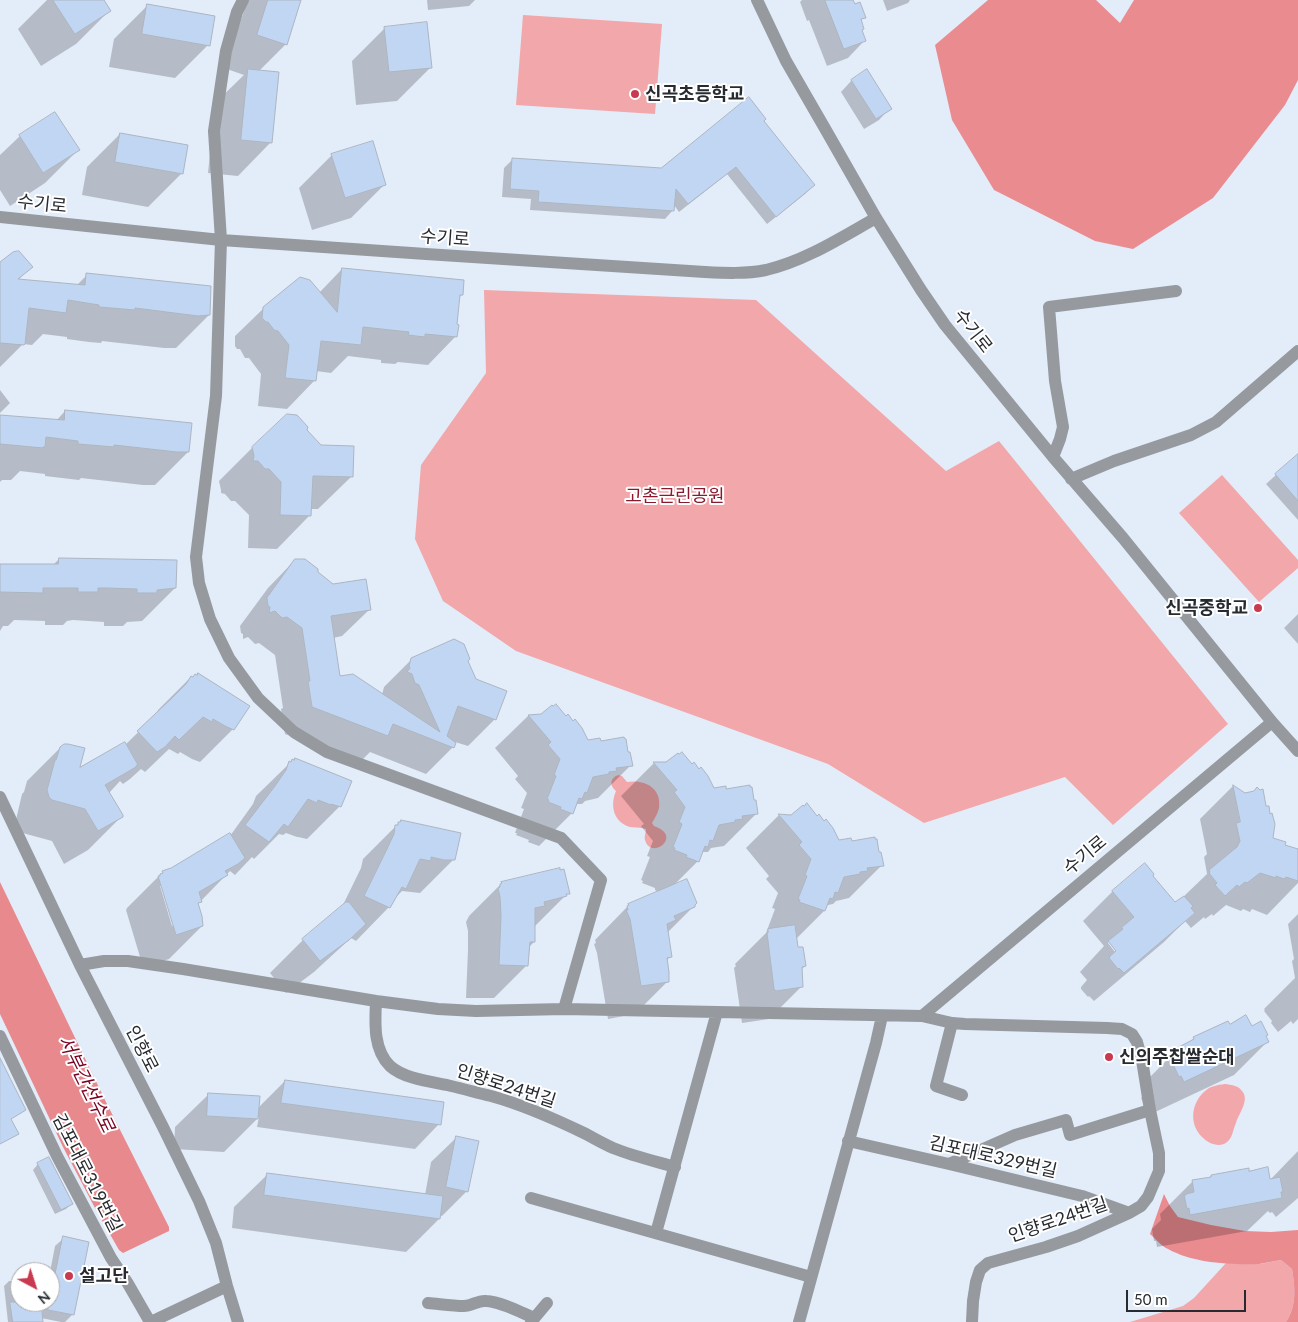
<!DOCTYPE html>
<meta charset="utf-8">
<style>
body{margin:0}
#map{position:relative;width:1298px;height:1322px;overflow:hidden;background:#e3ecf9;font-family:Lato,sans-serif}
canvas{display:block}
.north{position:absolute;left:10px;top:1262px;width:50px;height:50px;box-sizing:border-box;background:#fff;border:1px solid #a9aaac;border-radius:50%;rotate:140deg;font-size:14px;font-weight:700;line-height:20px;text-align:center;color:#272b30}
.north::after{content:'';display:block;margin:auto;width:18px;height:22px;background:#c9394f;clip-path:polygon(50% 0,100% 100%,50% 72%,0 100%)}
.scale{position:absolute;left:1126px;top:1290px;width:120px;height:22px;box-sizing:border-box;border:2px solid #272b30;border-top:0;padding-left:6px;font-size:15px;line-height:18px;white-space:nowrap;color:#272b30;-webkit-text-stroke:4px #fff;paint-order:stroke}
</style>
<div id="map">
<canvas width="1298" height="1322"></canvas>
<div class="north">N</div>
<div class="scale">50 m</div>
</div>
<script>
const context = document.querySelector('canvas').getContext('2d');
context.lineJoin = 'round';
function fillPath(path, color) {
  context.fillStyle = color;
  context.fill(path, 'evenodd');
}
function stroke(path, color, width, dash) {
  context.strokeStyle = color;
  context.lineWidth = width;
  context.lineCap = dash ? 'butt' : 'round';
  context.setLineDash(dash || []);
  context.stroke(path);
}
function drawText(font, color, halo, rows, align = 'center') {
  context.font = font + ' Lato,"Noto Sans KR",sans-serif';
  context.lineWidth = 4;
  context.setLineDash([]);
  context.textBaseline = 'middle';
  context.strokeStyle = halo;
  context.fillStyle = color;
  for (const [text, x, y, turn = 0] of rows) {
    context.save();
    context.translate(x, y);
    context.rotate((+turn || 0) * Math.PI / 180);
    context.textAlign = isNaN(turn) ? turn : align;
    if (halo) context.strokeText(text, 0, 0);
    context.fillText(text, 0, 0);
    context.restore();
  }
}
const green = new Path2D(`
 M523 15 662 24 655 114 516 105Z
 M484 290 756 300 946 471 999 441 1228 724 1113 825 1065 777 924 823 828 764 516 651 443 601 415 539 421 465 486 373Z
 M1222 475 1298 560V568L1259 602 1179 513Z
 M618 775 622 776 627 782C645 779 662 788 659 808 658 813 655 818 652 823L654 826C684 836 651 861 645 840 644 836 646 833 646 829 640 827 635 828 630 827 613 822 610 805 616 791 609 785 610 778 618 775Z
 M1225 1084C1231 1085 1238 1085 1242 1091 1250 1100 1239 1113 1236 1123 1234 1127 1233 1133 1231 1137 1224 1150 1210 1145 1202 1137 1189 1124 1191 1104 1204 1092 1210 1086 1217 1085 1225 1084Z
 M1281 1260 1292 1269C1295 1287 1297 1306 1286 1322H1130L1183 1306 1194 1298 1226 1263 1260 1264Z`);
const forest = new Path2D(`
 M988 0H1096L1120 23 1134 0H1298V80L1285 105 1213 198 1133 249 1095 241 994 190 952 120 935 45Z
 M1164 1194 1170 1206 1178 1217 1211 1225 1245 1231 1271 1232 1298 1230V1322H1286C1297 1306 1295 1287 1292 1269L1281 1260C1274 1261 1266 1263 1259 1264 1230 1265 1193 1263 1168 1249 1161 1246 1156 1239 1150 1234Z`);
const water = new Path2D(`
 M0 882 105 1100 169 1227V1231L123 1253 119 1250 95 1208 63 1147 0 1014Z`);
const shadow = new Path2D(`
 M47 0H103L109 11 76 44 41 66 18 29Z
 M248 0H300L286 44 259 71 271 142 238 176 208 173 215 103 244 75 224 68Z
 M427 0H475L469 6 428 10Z
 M802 0H852L864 17 860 21 861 30 865 40 848 58 827 66 809 20 807 21 800 2Z
 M883 0H910L908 3 887 11Z
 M147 6 208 45 175 78 109 67 114 39Z
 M385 28 430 68 397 101 356 105 352 61Z
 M852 80 890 108 879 120 864 129 841 92Z
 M762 121 813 185 805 194 767 224 727 174 679 212 674 205 673 210 665 219 530 210 531 199 502 197 504 168 513 159 661 169Z
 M120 134 181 174 148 207 82 195 87 167Z
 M20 136 78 150 45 183 10 206 0 190V155Z
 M332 155 384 185 351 218 312 230 299 188Z
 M0 263 29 269 17 281 76 286 87 275 209 315 176 348H164L102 341 101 343 89 342 67 339V337L43 334 32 345 23 344 0 367Z
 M342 269 462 295 458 298 456 336 428 365 398 362 395 364 381 363V360L348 356 331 373 316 371 315 380 287 409 258 406 261 374 249 358H245L240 349H237L235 346V336L264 308 319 293Z
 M0 390 10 403 0 413Z
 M65 411 188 452 155 485H143L81 478 79 480 45 476V474L20 471 11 480H2L0 482V416L56 421Z
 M306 431 352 476 318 509H310V515L277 549 248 548 249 515 235 501H231L225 494 221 493V490L219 481 253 447Z
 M1298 455V520L1266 484Z
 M59 559 175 588 142 621 127 622 123 626H104V622L73 620 67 621 63 625H45V621L14 620 8 626H3L0 631V566L53 565Z
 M295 560 316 573 370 609 342 636 333 638 339 677 382 695 384 687 412 659 467 661 495 719 468 746 455 742 453 747 426 774 370 752 360 762 285 734 281 709 283 708 275 655 259 643 255 644 248 637 243 639V634L241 633 240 626 268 588Z
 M1298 614V644L1284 628Z
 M191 677 233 729 200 762 192 759 180 752 178 754 169 749 145 772 141 769 130 779 123 784 120 781 109 793 121 817 88 850 64 864 52 841 19 832 15 824 22 794 24 792 27 781 60 748 78 769 125 745 155 716 158 710Z
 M541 715 631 765 598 798 585 801 582 804H577L572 813 539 846 528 842 529 840 516 835 517 833H515L524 809 521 808 527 793 515 779 518 776 495 748 528 716Z
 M293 760 340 806 307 839 298 837H297L286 833 283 835 279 834 254 859 252 857 235 875 230 871 197 905 202 926 169 959 143 967 126 910 127 908 163 872 172 869 230 836 253 804 256 796ZM160 886H163L174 925 172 926Z
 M654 763 667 764 713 790 725 791 757 813 724 846 711 848 708 852H703L698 861 673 886 694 906 667 933 670 957 666 961 668 981 635 1014 608 1019 597 953 594 944 596 943 595 940 629 905 659 892 655 890V888L642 883 643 881 641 880 650 857 647 856 653 841 641 826 644 824 621 796Z
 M1233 786 1244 794 1271 839 1298 850V883L1267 915 1252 909 1250 912 1243 909 1241 911 1226 905 1213 916 1212 914 1205 919 1204 917 1191 928 1185 921 1164 942 1094 1001 1089 996 1088 997 1081 989V987L1087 980 1080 972 1104 946 1083 921 1112 892 1145 865 1152 876 1175 903 1182 898 1207 874 1204 857 1207 854 1200 819ZM1109 941 1121 955 1119 957 1108 943Z
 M779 815 792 816 882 865 849 898 836 901 833 904 828 905 825 907 824 911 796 939 797 949 805 966 801 970 802 986 769 1019 742 1023 734 968 736 966 735 964 766 933 775 909 772 908 778 893 766 879 769 876 746 848Z
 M399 823 453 860 420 893 402 891 392 901 389 907 356 941 351 938 314 972 286 993 270 973 303 940 341 909 361 868 363 859Z
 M502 883 568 893 534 927V942L529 947 527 965 494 998H466L468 950V931L466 922 469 916Z
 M1298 914V1019L1293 1024 1291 1021 1278 1032 1271 1023 1272 1021 1264 1011 1265 1010 1264 1009 1295 978 1292 961 1294 959 1288 924Z
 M1229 1025 1251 1028 1264 1036 1267 1042 1234 1075 1151 1114 1146 1109 1141 1098 1142 1097 1145 1082 1178 1049 1189 1043 1194 1038Z
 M285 1081 439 1124 415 1149 257 1127 259 1117 224 1152 174 1149 175 1127 209 1094 258 1108Z
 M456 1138 467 1191 442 1216 439 1215V1219L406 1252 232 1228 234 1207 268 1174 425 1195 431 1162Z
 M1298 1151V1198L1276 1217 1272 1212 1270 1213 1268 1211 1247 1231 1157 1247 1156 1241H1154L1152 1229 1161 1220 1160 1214 1193 1181 1209 1178 1211 1176 1248 1172 1269 1181Z
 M38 1164 72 1203 66 1209 55 1214 33 1170Z
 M64 1238 73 1314 65 1322H61L41 1318 44 1302H50V1272L55 1246Z
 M20 1280V1302H31L34 1322H8L4 1286 9 1281Z`);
const building = new Path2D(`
 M53 0H104L111 11 75 34Z
 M268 0H301L287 45 257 35Z
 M825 0H853L855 4 860 2 866 18 861 19 864 29 862 30 866 41 844 49Z
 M147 4 215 16 210 46 142 34Z
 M427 22 432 68 389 72 384 27Z
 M248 69 279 72 272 143 241 140Z
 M867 69 892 109 876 119 851 80Z
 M749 97 766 119 764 121 815 185 776 217 736 167 688 204 676 189 674 211 538 202 539 191 510 189 512 158 661 168Z
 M55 112 80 150 43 173 19 135Z
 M120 133 188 145 183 174 115 162Z
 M373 141 386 185 345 198 331 154Z
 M19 251 33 267 18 279 85 285 86 273 211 286 210 315 198 316 135 308V310L99 307V305L68 300 66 313 29 308 25 344 24 345 0 343V262L13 252Z
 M342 268 464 280 463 295H460L457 324 459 325 457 337 425 334V337L408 335 409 332 363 327 361 345 321 341 316 381 285 378 289 345 278 331 274 330 268 322H266L262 318 263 307 300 277 310 280 337 312Z
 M65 410 192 423 189 452H177L114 445V447L78 444V441L46 437 45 447H43V448L0 444V415L64 420Z
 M287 414 297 415 308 427 307 430 321 445 354 446 353 477 313 476 311 516 280 515 281 482 269 469H265L258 461H253L254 456 252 447Z
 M1298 454V501L1275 474Z
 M59 558 177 560 176 588 157 590V593H137V589L107 588H98V592H78V588H43V593L0 592V564H58Z
 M295 559H305L318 569V572L333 584 366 579 371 610 331 616 340 676 353 674 440 732 419 685 415 683 412 674 407 672 410 668 409 666 411 658 454 639 464 644 470 659 468 661 476 679 507 691 496 720 458 706 447 736 456 743 454 748 393 724 388 736 312 707 308 681H310L302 628 287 617 282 618 275 611 269 613 270 607 268 606 267 598Z
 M198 673 250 706 234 730 225 726 213 719 212 722 203 717 179 740 175 736 165 747 157 752 137 731 173 697 186 684 191 676 193 677 195 674 197 675Z
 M556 704 566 716 568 714 573 721 575 719 582 728 588 740 600 738 601 741 624 737 625 739H626L628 752H630L633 766 616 768 617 771 609 772V774L593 777 587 793 585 792 582 799 579 798 573 814 560 809 561 807 548 802 549 800 547 799 556 776 554 775 560 759 548 745 551 742 528 715 541 714 552 705 553 706Z
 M125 742 138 765 136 766V767L105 785 123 815V817L98 831 85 809 52 800 49 797 47 790 55 760H56L60 747 64 744H68L85 748 80 767Z
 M682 752 692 764 694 762 699 769 701 767 708 776 714 788 726 786V789L750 785V787H752L754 800H756L758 814 742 816 743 819 735 820V822L719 825 713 841 710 840 708 847 705 846 699 862 686 857 687 855 674 850 675 848 673 847 682 824 679 822 685 807 674 792 677 790 653 762H666L678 753 679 754Z
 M295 758 352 781 341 807 331 804V805L318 800 317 803 308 799 288 827 284 824 269 842 245 825 275 786 286 770 289 761 291 762 292 759 294 760Z
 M1233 785 1245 793 1254 791 1257 787 1260 790 1263 789 1266 806H1269L1270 814 1272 813 1275 824 1273 838 1286 842 1285 845 1298 849V881L1286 877 1284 879 1276 876V878L1260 873 1247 883 1245 882 1239 887 1237 885 1225 896 1215 885 1217 883 1209 873 1210 872 1209 870 1237 847 1240 841 1236 823 1240 822Z
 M807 803 817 816 819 814 824 821 826 819 833 828 839 840 851 838 852 841 875 837V839H877L879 852H881L884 866 867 868 868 871 860 872V874L844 877 838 893 835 892 833 899 830 898 825 911 799 902 800 900 798 899 807 876 805 875 811 859 799 845 802 842 778 814 791 815 803 805 804 806Z
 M401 820 461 833 455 860H444L431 857V861L420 859 406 889 402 887 390 908 364 896 386 851 394 834 395 825H398V822H400Z
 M230 833 245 858 238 864 225 871 228 875 199 892 202 902 198 903 202 916 203 926 176 935 158 876H160V874L163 873 162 871 171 868Z
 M1145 863 1154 874 1153 876 1175 902 1184 896 1193 906 1191 908 1195 913 1124 973 1119 968 1118 969 1109 958 1110 957V956L1116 951 1108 941 1123 929 1121 928 1134 917 1112 891Z
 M560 868V870L564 869 570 894H566L567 896 544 902 545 906 535 908V942H530L528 966 499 965 501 916 500 897 498 888 500 887V884L502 883 501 882Z
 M687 879 697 903 695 905V907L674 916 676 920 667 924 672 957 667 958 669 972V982L641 986 630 919 626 910H628L627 906 629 905 628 904Z
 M346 902H349L366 924 349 940 320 961 302 939Z
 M795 925 798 947H803L806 966 802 967 803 987 776 991 774 989 767 933H768V929Z
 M1246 1015 1252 1026 1261 1021 1268 1035 1266 1036 1269 1042 1184 1082 1181 1076 1179 1077 1173 1064H1175L1174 1062 1182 1059 1177 1048 1194 1039 1193 1037 1228 1021 1230 1024Z
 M0 1058 26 1110 11 1119 19 1134 0 1144Z
 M285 1080 444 1102 441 1125 281 1103Z
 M208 1093 260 1096 258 1119 207 1116Z
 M456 1136 479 1141 468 1192 446 1187Z
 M49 1157 73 1204 61 1210 37 1163Z
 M1268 1167 1270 1179 1280 1177 1283 1192H1281L1282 1198 1190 1215 1189 1208 1187 1209 1184 1195H1186V1194L1194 1192 1192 1180 1211 1177V1175L1249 1168V1171Z
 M267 1173 443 1196 440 1219 264 1195Z
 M63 1236 89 1242 74 1315 48 1310Z
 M10 1302H41L43 1322H13Z`);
const minor = new Path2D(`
 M243 0 237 12 226 51 214 131 221 240 216 396 196 557 199 583 210 619 229 658 258 698 294 732 327 752 561 838 601 880 564 1009
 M757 0 786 61 827 132 876 218 921 290 945 325 1053 457 1123 538 1272 722 1298 751
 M0 217 221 240 426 254 705 272C725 273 746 274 766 270 805 261 842 237 876 218
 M1053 457 1060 439 1063 427 1055 381 1049 307 1176 291
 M1071 479 1114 461 1191 435 1216 422 1298 351
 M0 797 80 965 163 1127 199 1201 216 1243 227 1286 238 1322
 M80 965 104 961H128L183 969 376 1001 438 1009 476 1011 564 1009 922 1016 952 1023 965 1024 1107 1028 1122 1029 1132 1034 1137 1042 1142 1060 1150 1110 1159 1153V1171L1148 1197 1141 1206 1129 1213 1078 1236 1046 1247 988 1263 980 1270 976 1282 973 1301 972 1322
 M376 1001C375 1023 373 1049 390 1066 404 1079 433 1082 451 1086 464 1089 478 1093 491 1096 524 1105 555 1119 586 1134 595 1139 604 1144 613 1148 633 1156 654 1161 675 1167
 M922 1016 1272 722
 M952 1023 936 1086 962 1095
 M0 1036 57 1156 111 1258 127 1282 150 1322
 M848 1141 949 1164 1082 1196 1129 1213
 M949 1164 1015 1135 1066 1120 1070 1135 1150 1110
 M531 1198 811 1277
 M656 1233 717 1012
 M428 1303C440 1304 452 1306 464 1306 472 1306 478 1300 486 1301 502 1302 520 1312 534 1318
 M151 1322 227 1286
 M531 1322 547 1303
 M799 1322 876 1043 882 1016`);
const markers = [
 [635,94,5,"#c9394f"],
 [1258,608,5,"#c9394f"],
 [1109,1057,5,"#c9394f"],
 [69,1276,5,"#c9394f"]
];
const poiNames = [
 ["신곡초등학교",645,94],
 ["신곡중학교",1248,608,"right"],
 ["신의주찹쌀순대",1119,1057],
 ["설고단",79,1276]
];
const streetNames = [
 ["수기로",42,204,6],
 ["수기로",445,238,4],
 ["수기로",973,331,52],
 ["수기로",1085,855,-40],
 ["인향로",142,1049,63],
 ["인향로24번길",506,1086,18],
 ["김포대로329번길",993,1157,13],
 ["김포대로319번길",87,1173,63],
 ["인향로24번길",1058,1220,-19]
];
const parkNames = [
 ["고촌근린공원",675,496]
];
const waterNames = [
 ["서부간선수로",86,1084,64]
];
fillPath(green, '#f2a7aa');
fillPath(forest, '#ea8b90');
fillPath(water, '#e8898e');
fillPath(shadow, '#0003');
fillPath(building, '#c1d6f3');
stroke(building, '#acb5c1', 1);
stroke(minor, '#969a9f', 12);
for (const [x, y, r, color] of markers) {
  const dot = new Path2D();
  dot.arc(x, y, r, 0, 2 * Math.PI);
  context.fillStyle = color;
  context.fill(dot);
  stroke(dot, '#fff', 2);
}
drawText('bold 18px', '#272b30', '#fff', poiNames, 'left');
drawText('18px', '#272b30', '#fff', streetNames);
drawText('18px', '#8a192e', '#fff', parkNames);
drawText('italic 19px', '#790122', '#fff', waterNames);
</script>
